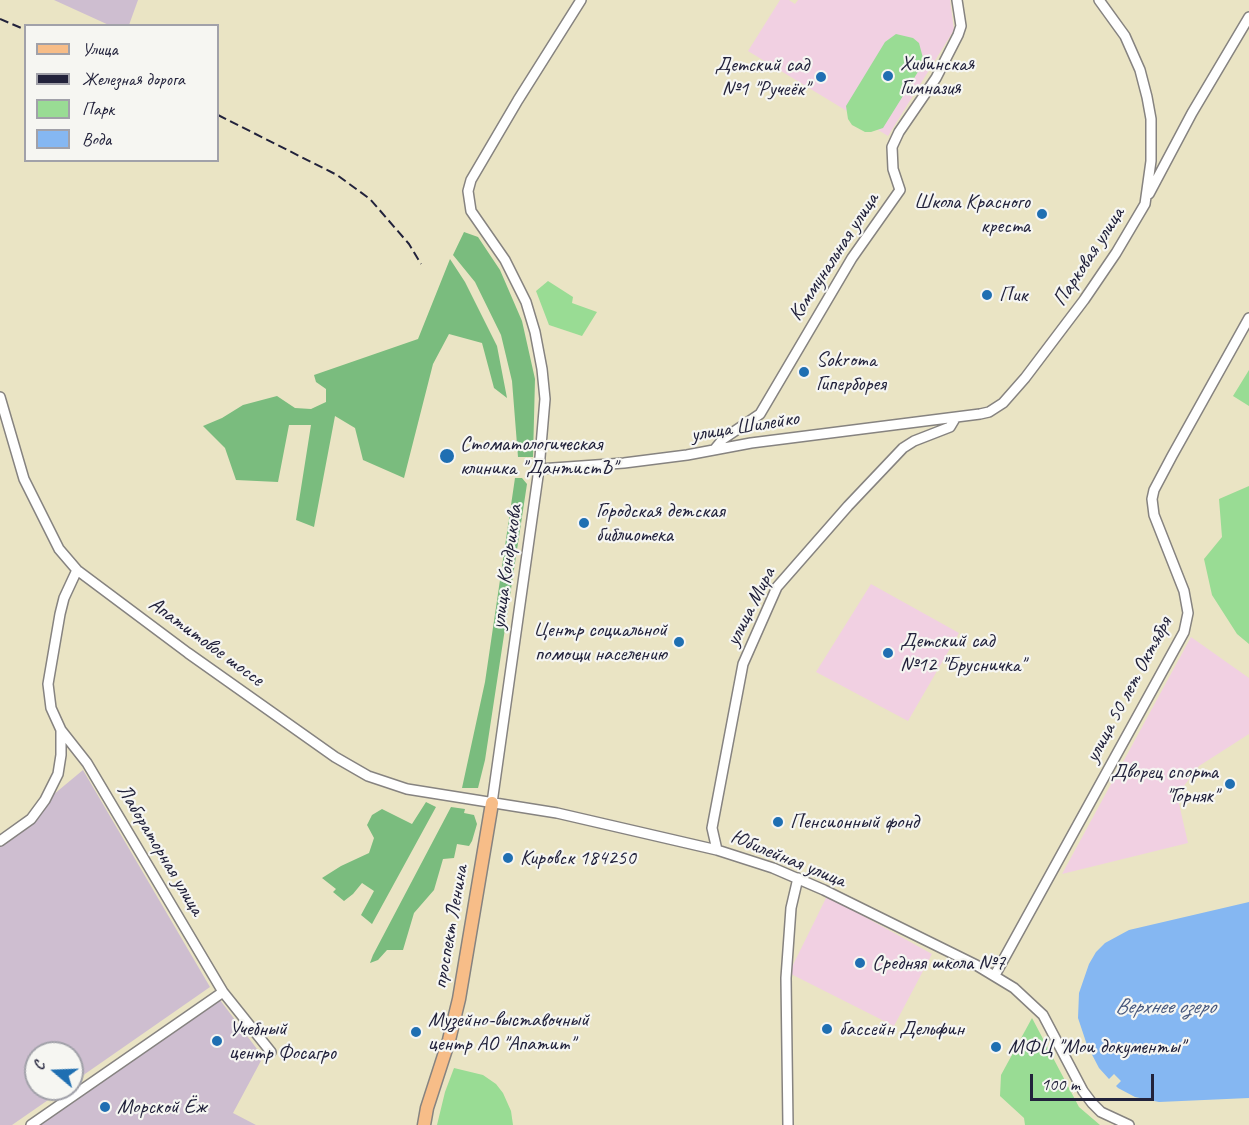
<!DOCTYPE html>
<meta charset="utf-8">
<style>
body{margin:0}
#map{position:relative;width:1249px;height:1125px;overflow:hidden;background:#eae4c4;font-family:Caveat,sans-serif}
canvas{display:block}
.legend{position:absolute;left:24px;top:24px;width:195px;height:138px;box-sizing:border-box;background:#f6f6f2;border:2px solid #a1a1a9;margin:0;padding:8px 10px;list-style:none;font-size:18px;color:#22223b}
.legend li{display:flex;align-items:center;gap:12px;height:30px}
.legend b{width:30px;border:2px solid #a1a1a9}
.north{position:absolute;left:24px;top:1041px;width:60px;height:60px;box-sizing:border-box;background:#f6f6f2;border:2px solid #a1a1a9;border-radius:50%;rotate:289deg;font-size:16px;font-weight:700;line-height:24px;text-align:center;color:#22223b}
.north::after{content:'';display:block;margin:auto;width:21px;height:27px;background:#1f6fb2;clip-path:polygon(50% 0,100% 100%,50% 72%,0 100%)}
.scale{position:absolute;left:1030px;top:1074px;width:124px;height:27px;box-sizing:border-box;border:3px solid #22223b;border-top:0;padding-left:8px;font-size:18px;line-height:21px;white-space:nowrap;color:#22223b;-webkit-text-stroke:4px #f6f6f2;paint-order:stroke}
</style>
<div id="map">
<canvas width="1249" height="1125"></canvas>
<ul class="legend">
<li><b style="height:8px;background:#f7bd88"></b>Улица</li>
<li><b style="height:8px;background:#22223b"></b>Железная дорога</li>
<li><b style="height:16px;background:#99dc94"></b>Парк</li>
<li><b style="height:16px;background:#85b7f2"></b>Вода</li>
</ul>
<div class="north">С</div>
<div class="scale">100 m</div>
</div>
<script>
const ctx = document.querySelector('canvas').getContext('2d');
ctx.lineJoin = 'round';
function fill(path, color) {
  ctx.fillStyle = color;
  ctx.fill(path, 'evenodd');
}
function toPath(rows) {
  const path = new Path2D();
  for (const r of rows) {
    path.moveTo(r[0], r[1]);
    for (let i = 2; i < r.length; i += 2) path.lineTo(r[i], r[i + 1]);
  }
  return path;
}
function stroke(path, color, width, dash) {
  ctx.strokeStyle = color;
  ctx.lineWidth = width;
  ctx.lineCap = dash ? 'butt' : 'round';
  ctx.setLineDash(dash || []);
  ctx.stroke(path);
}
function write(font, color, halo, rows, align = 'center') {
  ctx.font = font + ' Caveat,sans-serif';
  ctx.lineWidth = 4.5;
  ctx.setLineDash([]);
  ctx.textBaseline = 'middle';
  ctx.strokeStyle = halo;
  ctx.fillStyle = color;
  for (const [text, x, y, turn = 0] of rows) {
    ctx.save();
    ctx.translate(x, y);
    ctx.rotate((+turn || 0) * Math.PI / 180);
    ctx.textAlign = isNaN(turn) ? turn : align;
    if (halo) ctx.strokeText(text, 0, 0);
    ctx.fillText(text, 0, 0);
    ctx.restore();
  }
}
fill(toPath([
 [780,0,789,0,795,4,798,0,950,0,954,30,888,136,748,51],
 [871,584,959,633,908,721,816,672],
 [1191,637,1249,678,1249,734,1199,766,1177,795,1188,843,1062,874],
 [827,896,932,954,894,1026,789,973]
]), '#f1d0e2');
fill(toPath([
 [54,0,138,0,129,25,111,26],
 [83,770,210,987,72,1083,72,1053,36,1053,36,1089,64,1089,12,1125,0,1125,0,839],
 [220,1000,263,1057,233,1113,256,1125,40,1125]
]), '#cebed0');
fill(toPath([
 [896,34,913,38,919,43,923,58,921,67,883,128,871,132,865,132,852,125,848,119,846,106,885,42],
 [548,281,573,297,572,303,597,312,582,336,549,325,536,291],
 [1249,370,1249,406,1233,396],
 [1249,486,1249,644,1237,634,1212,595,1204,559,1222,537,1219,499],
 [1032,1018,1079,1107,1100,1125,1025,1125,1024,1118,1000,1096,1001,1075],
 [454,1068,483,1075,496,1084,503,1093,511,1111,513,1125,437,1125,445,1092]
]), '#99dc94');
fill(toPath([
 [464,232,478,237,500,270,522,321,535,379,533,457,518,457,512,381,501,335,475,282,453,255],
 [450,259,465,282,497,346,507,398,494,388,482,343,449,334,433,364,404,478,363,460,355,428,335,416,314,527,296,520,311,425,289,425,278,482,236,480,225,448,203,426,222,418,243,405,277,396,295,408,311,409,326,402,326,389,316,382,314,375,418,339],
 [515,478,522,478,527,484,485,760,478,788,462,788,485,682],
 [426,802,436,807,372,924,361,915,374,891,362,883,353,894,344,901,333,892,336,889,322,878,341,866,369,853,374,838,367,825,372,815,382,809,412,824],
 [451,807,465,809,464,813,474,815,477,824,472,841,469,846,457,844,454,858,443,859,434,890,414,913,403,950,387,950,378,960,370,963,373,955]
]), '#7abc7e');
fill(toPath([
 [1249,902,1249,1098,1159,1102,1135,1097,1118,1088,1116,1086,1121,1081,1114,1074,1109,1079,1099,1068,1087,1045,1078,1018,1079,993,1089,964,1096,952,1105,943,1129,930]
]), '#85b7f2');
const minor = toPath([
 [1149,194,1192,113,1249,17],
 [0,397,24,479,59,549,77,570,188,653,335,757,368,776,407,789,557,813,717,850,773,868,824,890,976,965,1014,988,1043,1015,1083,1091,1092,1103,1101,1112,1129,1125],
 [714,450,723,439,760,414,852,258,900,190,893,169,892,147,899,132,936,78,958,35,961,26,957,0],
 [539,469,624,463,687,455,751,443,980,414,989,412,1003,403,1025,378,1084,300,1116,253,1145,204,1151,161,1151,119,1147,97,1140,70,1125,36,1099,0],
 [77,570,64,598,60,614,48,684,51,708,61,730,87,763,223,992,271,1052],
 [492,803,539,469,545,399,542,369,535,332,526,302,505,260,471,211,468,191,471,180,518,100,581,0],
 [0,841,31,819,45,800,58,774,61,755,61,730],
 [717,850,712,828,743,664,777,587,848,506,903,448,914,441,950,427,956,417],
 [995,975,1184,632,1188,613,1184,591,1154,515,1152,499,1154,490,1172,456,1249,318],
 [31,1125,223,992],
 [788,1125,786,978,791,908,798,878]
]);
const major = toPath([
 [424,1125,427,1108,449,1040,459,999,492,803]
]);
stroke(minor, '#868380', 12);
stroke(major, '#868380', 15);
stroke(minor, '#fff', 9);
stroke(major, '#f7bd88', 12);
stroke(toPath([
 [0,19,26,30],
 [218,115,337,175,370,199,409,244,421,264]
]), '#22223b', 2, [9, 4.5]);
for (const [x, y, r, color] of [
 [888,76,6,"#1f6fb2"],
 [821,77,6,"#1f6fb2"],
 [1042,214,6,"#1f6fb2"],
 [987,295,6,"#1f6fb2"],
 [804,372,6,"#1f6fb2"],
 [447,456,8,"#1f6fb2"],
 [584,523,6,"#1f6fb2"],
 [679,642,6,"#1f6fb2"],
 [888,653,6,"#1f6fb2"],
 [1230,784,6,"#1f6fb2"],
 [778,822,6,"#1f6fb2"],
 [508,858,6,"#1f6fb2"],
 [860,963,6,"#1f6fb2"],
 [827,1029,6,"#1f6fb2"],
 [416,1032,6,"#1f6fb2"],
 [217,1041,6,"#1f6fb2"],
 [996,1047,6,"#1f6fb2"],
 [105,1107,6,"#1f6fb2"]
]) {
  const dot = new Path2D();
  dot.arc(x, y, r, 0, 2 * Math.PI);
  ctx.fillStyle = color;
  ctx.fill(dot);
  stroke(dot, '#f6f6f2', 2);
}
write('21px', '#22223b', '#f6f6f2', [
 ["Хибинская",900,64],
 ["Гимназия",900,88],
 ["Детский сад",809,65,"right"],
 ["№1 \"Ручеёк\"",809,89,"right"],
 ["Школа Красного",1030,202,"right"],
 ["креста",1030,226,"right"],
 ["Пик",999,295],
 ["Sokroma",816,360],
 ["Гиперборея",816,384],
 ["Стоматологическая",460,444],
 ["клиника \"ДантистЪ\"",460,468],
 ["Городская детская",596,511],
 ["библиотека",596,535],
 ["Центр социальной",667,630,"right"],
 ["помощи населению",667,654,"right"],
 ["Детский сад",900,641],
 ["№12 \"Брусничка\"",900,665],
 ["Дворец спорта",1218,772,"right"],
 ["\"Горняк\"",1218,796,"right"],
 ["Пенсионный фонд",790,822],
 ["Кировск 184250",520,858],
 ["Средняя школа №7",872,963],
 ["Музейно-выставочный",428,1020],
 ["центр АО \"Апатит\"",428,1044],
 ["Учебный",229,1029],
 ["центр Фосагро",229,1053],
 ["бассейн Дельфин",839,1029],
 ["МФЦ \"Мои документы\"",1008,1047],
 ["Морской Ёж",117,1107]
], 'left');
write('21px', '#22223b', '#f6f6f2', [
 ["Коммунальная улица",834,257,-57],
 ["Парковая улица",1089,257,-57],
 ["улица Шилейко",745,427,-9],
 ["улица Кондрикова",507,567,-82],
 ["улица Мира",751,607,-63],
 ["Апатитовое шоссе",206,642,36],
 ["улица 50 лет Октября",1129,690,-62],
 ["Лабораторная улица",160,850,59],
 ["Юбилейная улица",788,859,22],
 ["проспект Ленина",451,927,-80]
]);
write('italic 22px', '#45567b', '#f6f6f2', [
 ["Верхнее озеро",1165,1007]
]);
</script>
